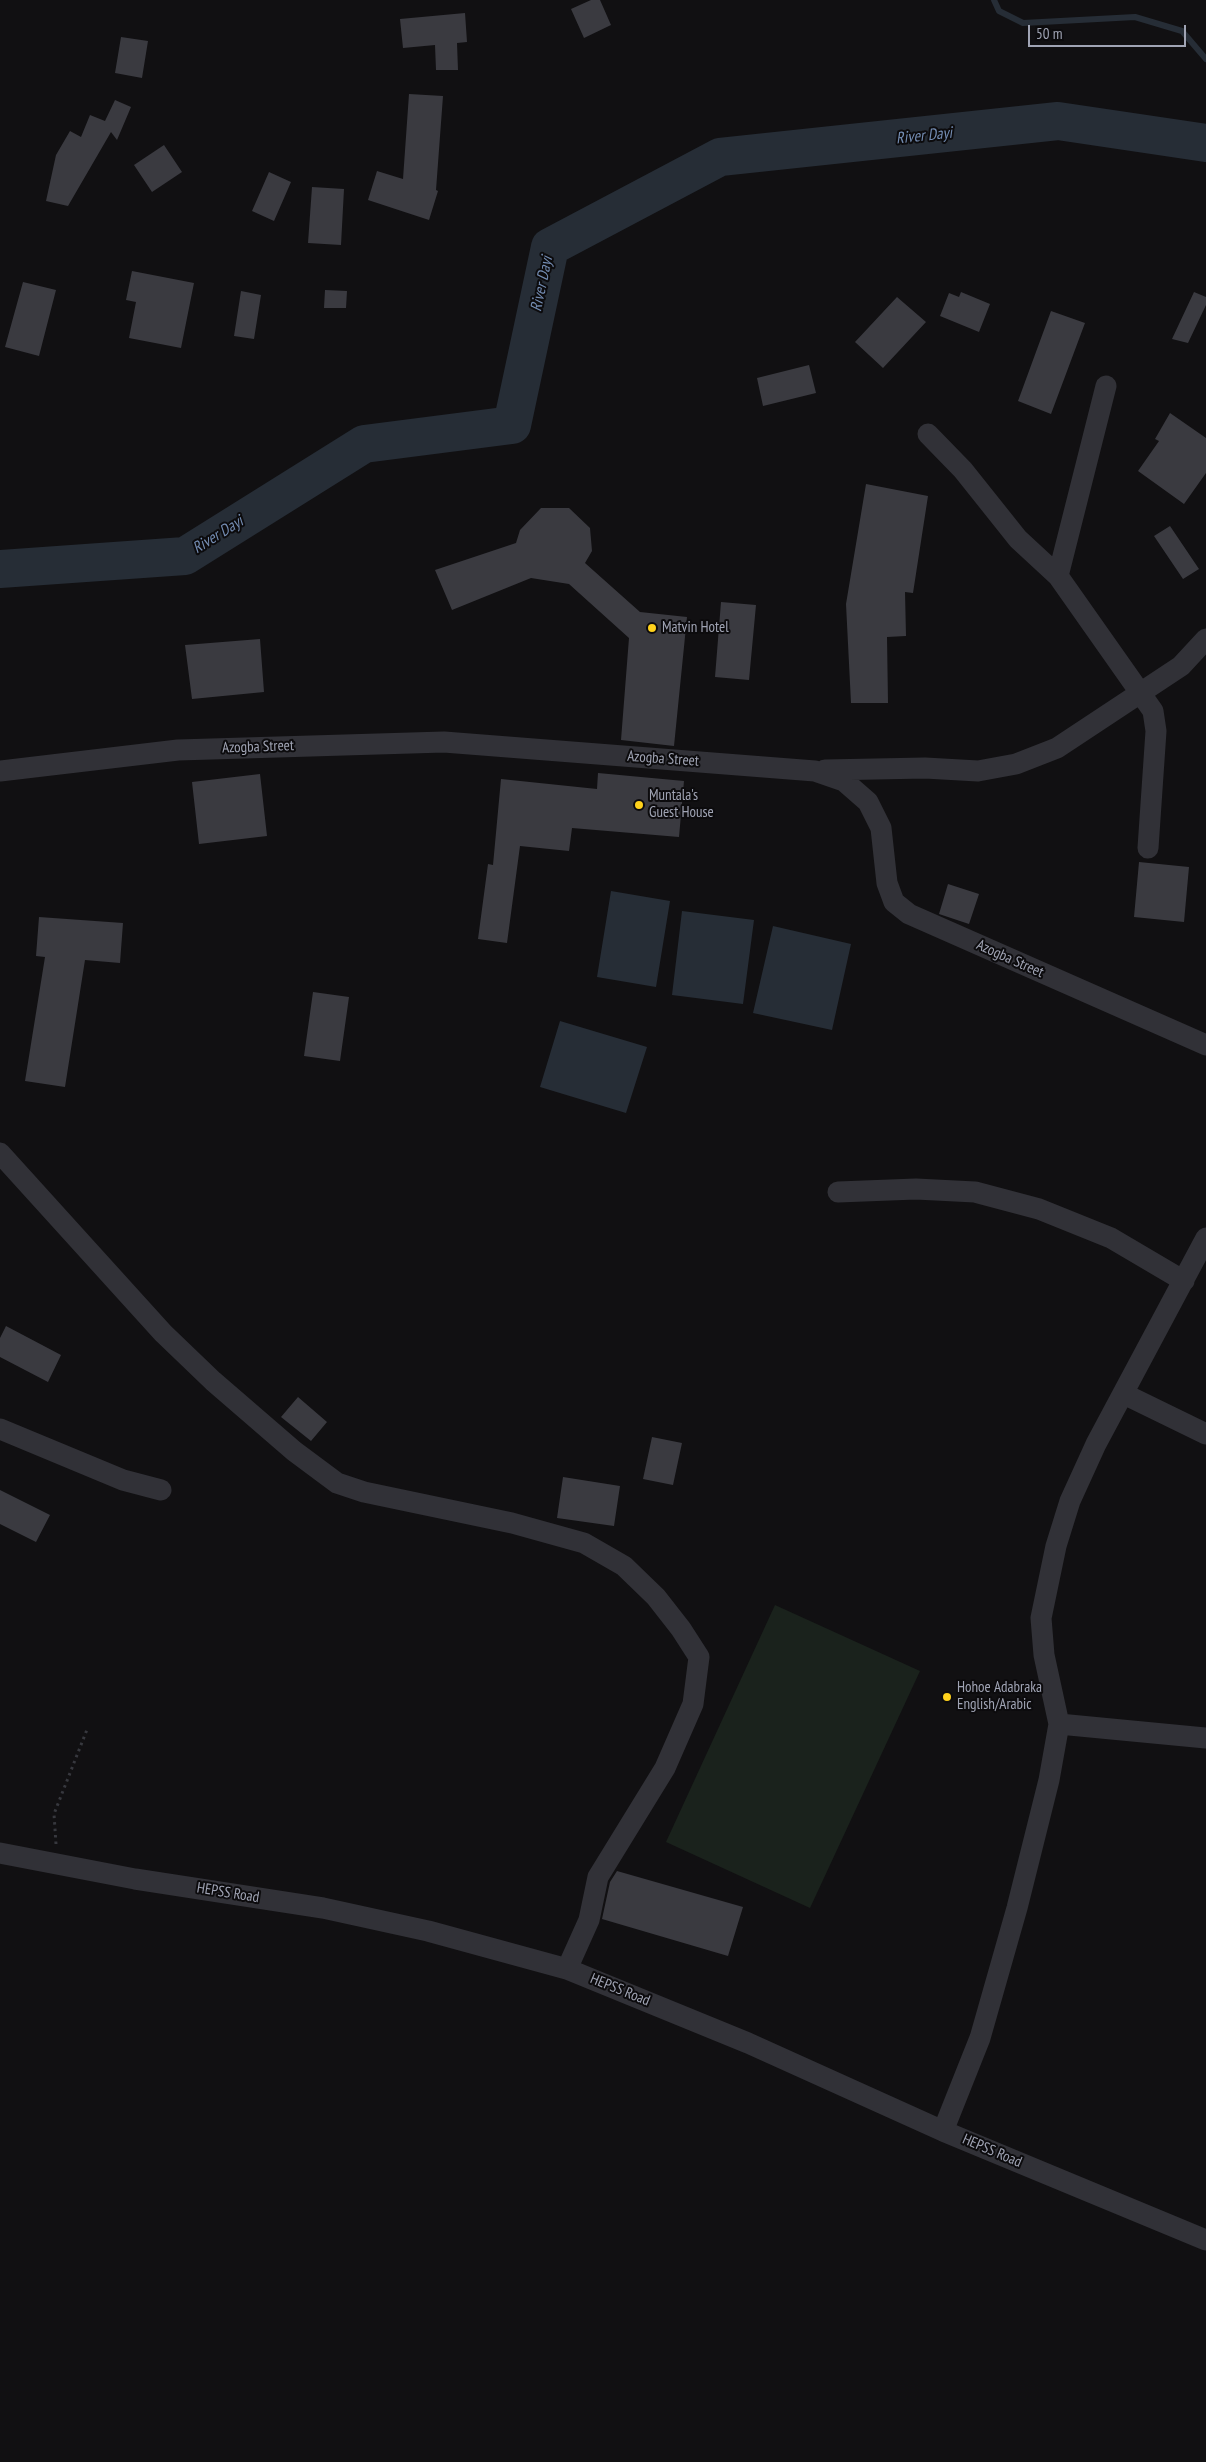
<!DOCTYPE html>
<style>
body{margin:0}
#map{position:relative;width:1206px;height:2462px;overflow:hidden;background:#111012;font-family:"PT Sans Narrow",sans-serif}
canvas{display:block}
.scale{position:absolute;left:1028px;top:25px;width:158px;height:22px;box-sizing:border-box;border:2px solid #a0a4b4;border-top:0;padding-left:6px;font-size:15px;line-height:18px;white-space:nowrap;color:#a0a4b4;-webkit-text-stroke:4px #0c0b0d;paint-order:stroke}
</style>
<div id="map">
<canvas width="1206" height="2462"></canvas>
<div class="scale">50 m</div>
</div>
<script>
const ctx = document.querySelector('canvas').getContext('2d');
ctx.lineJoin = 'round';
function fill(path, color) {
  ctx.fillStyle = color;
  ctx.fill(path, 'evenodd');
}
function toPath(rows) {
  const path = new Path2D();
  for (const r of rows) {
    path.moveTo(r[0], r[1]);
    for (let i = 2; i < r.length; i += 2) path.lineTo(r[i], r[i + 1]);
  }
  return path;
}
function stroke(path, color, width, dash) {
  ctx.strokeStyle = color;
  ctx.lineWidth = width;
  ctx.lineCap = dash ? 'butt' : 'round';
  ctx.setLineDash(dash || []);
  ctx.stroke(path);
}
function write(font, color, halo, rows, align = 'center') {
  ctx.font = font + ' "PT Sans Narrow",sans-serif';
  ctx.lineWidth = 4;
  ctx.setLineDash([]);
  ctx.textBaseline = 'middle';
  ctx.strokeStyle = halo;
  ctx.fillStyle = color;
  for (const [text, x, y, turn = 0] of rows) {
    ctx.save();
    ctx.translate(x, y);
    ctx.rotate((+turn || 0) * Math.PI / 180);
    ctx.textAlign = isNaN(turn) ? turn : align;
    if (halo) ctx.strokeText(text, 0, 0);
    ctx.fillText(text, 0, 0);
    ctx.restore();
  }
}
fill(toPath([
 [775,1605,920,1671,810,1908,666,1842]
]), '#1a221c');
fill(toPath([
 [611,891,670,901,656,987,597,977],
 [682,911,754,920,743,1004,672,995],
 [773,926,851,944,832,1030,753,1013],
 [560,1021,647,1047,626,1113,540,1087]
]), '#262d36');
stroke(toPath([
 [994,0,999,11,1023,23,1135,17,1182,31,1206,59]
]), '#262d36', 6);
stroke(toPath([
 [0,569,185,556,364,444,512,425,550,247,720,157,1058,121,1206,143]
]), '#262d36', 38);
fill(toPath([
 [591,0,600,0,611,25,584,38,571,9],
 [465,13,467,42,457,43,458,70,436,70,435,45,403,48,400,19],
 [121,37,148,41,142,78,115,73],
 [409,94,443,96,436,190,438,191,429,220,368,200,377,171,403,179],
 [115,100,131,107,117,140,111,132,68,206,46,201,56,155,70,131,81,137,90,115,105,121],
 [164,145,182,172,152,192,134,165],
 [269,172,291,182,274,221,252,211],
 [312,187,344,189,341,245,308,243],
 [132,271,194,283,181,348,129,338,136,302,126,300],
 [23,282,56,290,39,356,5,347],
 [325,290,347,291,346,308,324,308],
 [241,291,261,295,254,339,234,336],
 [961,292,990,304,979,332,940,316,949,293,959,297],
 [1194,292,1206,297,1206,305,1188,343,1172,339],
 [897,297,926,322,883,368,855,342],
 [1051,311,1085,323,1051,414,1018,401],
 [809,365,816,393,763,406,757,378],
 [1170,413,1206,438,1206,473,1184,504,1138,471,1159,441,1155,439],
 [866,484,928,496,913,593,905,592,906,636,887,637,888,703,851,703,846,604],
 [541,508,569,508,590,528,592,551,585,563,640,612,687,617,674,746,621,740,629,638,569,584,531,578,452,610,435,570,516,543,520,530],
 [1170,526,1199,569,1183,579,1154,536],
 [721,602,756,605,749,680,715,677],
 [260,639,264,692,192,699,185,645],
 [598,773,684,781,679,837,572,828,569,851,520,846,507,943,478,939,488,864,493,865,501,779,597,789],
 [260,774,267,836,199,844,192,782],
 [1139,862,1189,867,1184,922,1134,917],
 [948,884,979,894,969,924,939,914],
 [39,917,123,923,120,963,85,960,65,1087,25,1081,45,957,36,956],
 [313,992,349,997,340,1061,304,1056],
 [6,1326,61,1355,48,1382,0,1357,0,1338],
 [298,1397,327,1422,311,1441,281,1417],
 [652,1437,682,1443,673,1485,643,1479],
 [563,1477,620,1486,614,1526,557,1518],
 [0,1490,50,1515,36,1542,0,1524],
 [617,1871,743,1907,728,1956,602,1919,610,1882]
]), '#3a3a40');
stroke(toPath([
 [56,1844,54,1814,88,1727]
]), '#37383e', 3, [2.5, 4]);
stroke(toPath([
 [928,434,963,470,1018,539,1058,576,1153,711,1156,731,1148,848],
 [1058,576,1106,386],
 [825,770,925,768,978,771,1016,764,1057,748,1181,666,1206,639],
 [0,771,178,750,444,742,815,771,844,781,868,802,881,828,887,883,894,902,909,914,1206,1045],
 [0,1153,163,1333,213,1381,294,1451,337,1483,364,1492,512,1523,584,1543,624,1566,656,1597,681,1629,699,1657,693,1704,665,1768,598,1877,589,1920,567,1969],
 [838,1192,916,1189,975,1192,1039,1209,1111,1238,1184,1281],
 [1124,1394,1206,1434],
 [0,1429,123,1480,161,1490],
 [1059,1724,1206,1738],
 [0,1853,135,1879,323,1908,428,1931,567,1969,748,2043,943,2131,1206,2240],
 [943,2131,980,2038,1017,1908,1049,1780,1059,1724,1044,1655,1041,1618,1056,1546,1070,1501,1096,1444,1206,1238]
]), '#313137', 21);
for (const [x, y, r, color] of [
 [652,628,5,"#ffd21c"],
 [639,805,5,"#ffd21c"],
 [947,1697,5,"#ffd21c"]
]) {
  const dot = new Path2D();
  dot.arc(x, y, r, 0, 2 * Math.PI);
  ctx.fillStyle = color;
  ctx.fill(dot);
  stroke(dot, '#0c0b0d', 2);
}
write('15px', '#a0a4b4', '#0c0b0d', [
 ["Matvin Hotel",662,628],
 ["Muntala's",649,796],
 ["Guest House",649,813],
 ["Hohoe Adabraka",957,1688],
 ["English/Arabic",957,1705]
], 'left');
write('15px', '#a0a4b4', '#0c0b0d', [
 ["Azogba Street",258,747,-2],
 ["Azogba Street",663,759,4],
 ["Azogba Street",1010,959,24],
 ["HEPSS Road",228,1893,9],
 ["HEPSS Road",620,1990,22],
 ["HEPSS Road",992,2151,23]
]);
write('italic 16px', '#748db3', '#0c0b0d', [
 ["River Dayi",924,136,-6],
 ["River Dayi",542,284,-78],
 ["River Dayi",218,535,-32]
]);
</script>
